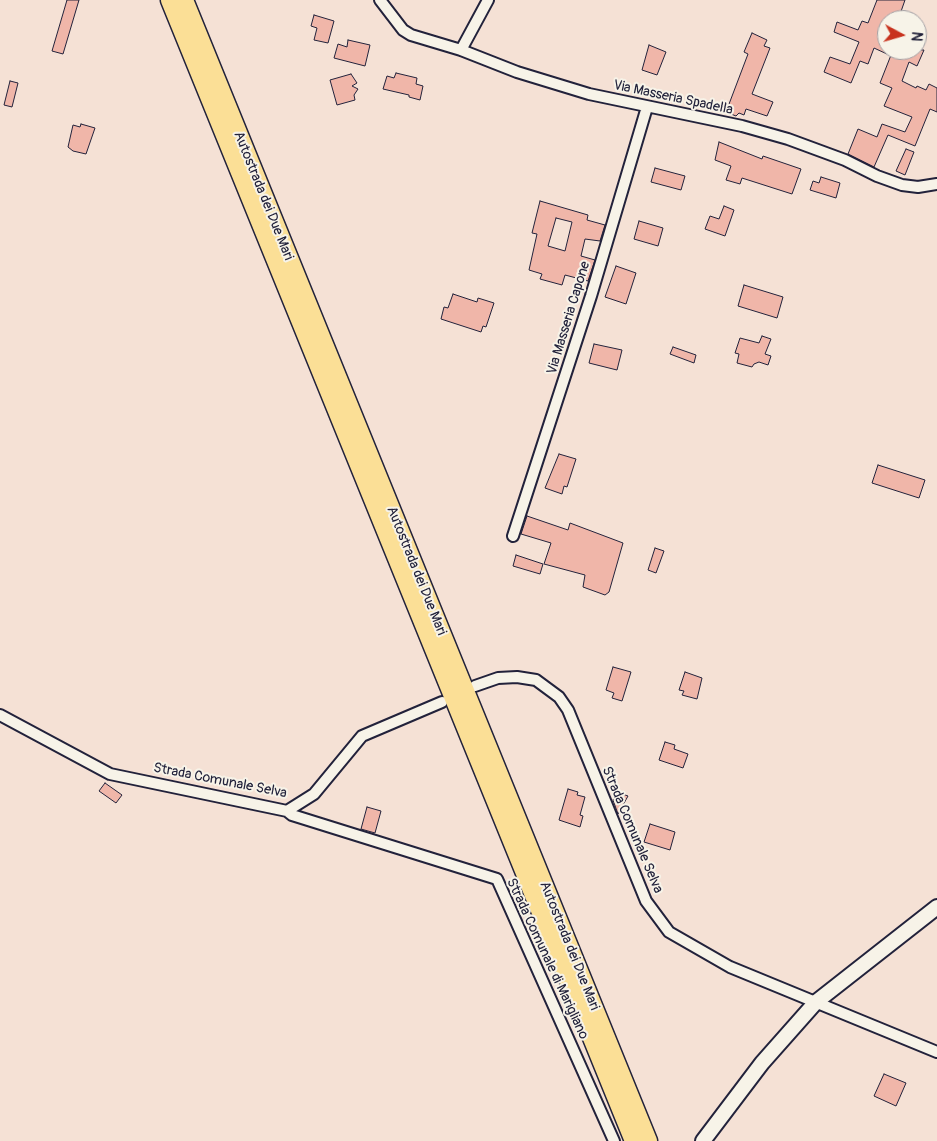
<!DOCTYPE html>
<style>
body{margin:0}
#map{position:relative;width:937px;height:1141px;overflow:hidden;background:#f5e1d5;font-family:Pangolin,sans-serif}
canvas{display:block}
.north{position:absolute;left:877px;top:10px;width:50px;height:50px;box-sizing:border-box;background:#f7f3e8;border:1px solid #a29fa3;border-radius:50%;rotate:96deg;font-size:14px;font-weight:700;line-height:20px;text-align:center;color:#22223b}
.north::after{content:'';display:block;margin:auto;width:18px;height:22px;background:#c8321e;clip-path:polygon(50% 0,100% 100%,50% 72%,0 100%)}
</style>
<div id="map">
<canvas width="937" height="1141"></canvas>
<div class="north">N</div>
</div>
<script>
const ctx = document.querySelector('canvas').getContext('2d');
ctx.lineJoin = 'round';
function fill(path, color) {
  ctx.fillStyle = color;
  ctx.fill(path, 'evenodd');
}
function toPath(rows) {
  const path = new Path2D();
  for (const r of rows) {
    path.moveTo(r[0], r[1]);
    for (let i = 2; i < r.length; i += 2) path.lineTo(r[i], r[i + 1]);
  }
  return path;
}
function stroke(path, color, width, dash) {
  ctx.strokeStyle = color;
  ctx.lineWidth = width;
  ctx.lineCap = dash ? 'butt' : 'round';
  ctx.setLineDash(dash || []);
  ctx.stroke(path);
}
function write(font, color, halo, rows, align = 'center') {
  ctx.font = font + ' Pangolin,sans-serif';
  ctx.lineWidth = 4;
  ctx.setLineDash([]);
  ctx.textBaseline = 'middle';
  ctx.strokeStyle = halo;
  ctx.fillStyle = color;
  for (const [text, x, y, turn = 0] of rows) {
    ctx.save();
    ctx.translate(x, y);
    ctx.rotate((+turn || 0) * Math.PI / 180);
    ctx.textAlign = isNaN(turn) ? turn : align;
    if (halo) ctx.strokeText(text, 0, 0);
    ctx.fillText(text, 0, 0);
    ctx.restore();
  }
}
const building = toPath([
 [67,0,79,0,63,54,52,51,67,0],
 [877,0,905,0,898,20,887,20,880,39,887,42,887,54,874,48,868,64,860,61,851,83,824,72,830,57,850,64,859,42,834,32,837,22,858,30,862,21,868,23,877,0],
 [314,15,334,21,328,43,314,40,317,28,311,26,314,15],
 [752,33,767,40,764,46,770,48,752,94,773,102,767,116,746,109,744,115,739,113,736,116,726,112,748,54,744,52,752,33],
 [348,40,370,45,365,66,334,58,338,44,347,47,348,40],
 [649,45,666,52,657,75,642,70,649,45],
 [893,50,924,50,917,66,909,62,902,81,916,88,917,86,926,90,929,84,937,88,937,112,930,109,915,146,888,135,874,167,848,154,858,129,877,137,882,124,905,132,912,117,884,106,892,88,880,83,893,50],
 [396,73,417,78,416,84,423,86,420,100,409,97,409,95,383,89,387,76,394,78,396,73],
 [351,74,357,83,352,86,358,89,354,95,355,100,337,105,330,80,351,74],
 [10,81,18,83,12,107,4,105,10,81],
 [81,124,95,128,86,154,73,151,68,147,73,125,80,127,81,124],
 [719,142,762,159,763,156,801,169,792,194,742,178,740,184,726,180,731,166,715,160,719,142],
 [906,149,914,152,905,175,896,171,906,149],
 [655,168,685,176,681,190,651,182,655,168],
 [821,177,840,183,836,198,810,190,813,181,819,183,821,177],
 [540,201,588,215,587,220,605,225,600,241,585,239,581,256,595,260,588,281,565,275,562,285,540,279,542,274,529,270,537,234,532,233,540,201],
 [556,218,572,222,565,251,548,246,556,218],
 [724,206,734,210,725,236,705,229,710,216,719,219,724,206],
 [639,221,663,228,658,246,634,239,639,221],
 [616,266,636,273,626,304,605,297,616,266],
 [744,285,783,297,777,318,738,306,744,285],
 [453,294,477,302,478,298,494,303,486,327,483,326,481,332,441,319,444,307,448,308,453,294],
 [762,336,771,339,765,354,771,356,768,365,759,362,754,364,752,367,737,363,739,354,735,353,740,338,759,343,762,336],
 [594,344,622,350,617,370,589,363,594,344],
 [673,347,696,355,694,363,670,354,673,347],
 [559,454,576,459,567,487,564,486,562,494,545,488,559,454],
 [878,465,925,480,919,498,872,483,878,465],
 [527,516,568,530,570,523,623,543,609,592,605,595,583,587,585,575,544,564,551,543,521,534,527,516],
 [655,548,664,551,656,573,648,570,655,548],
 [516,555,543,564,540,574,513,566,516,555],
 [613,667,631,672,622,701,612,698,614,693,606,690,613,667],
 [685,672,702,678,697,699,682,695,684,691,679,690,685,672],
 [665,742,675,745,674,749,688,754,683,768,659,760,665,742],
 [105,783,122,795,116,803,99,791,105,783],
 [568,789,578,792,577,795,585,797,580,815,583,816,580,827,559,820,568,789],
 [617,792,628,796,618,814,613,800,617,792],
 [367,807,381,811,375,833,361,829,367,807],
 [650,824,675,832,670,850,644,842,650,824],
 [884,1074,906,1083,896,1106,874,1096,884,1074]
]);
fill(building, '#f0b6a9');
stroke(building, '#22223b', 1);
const street = toPath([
 [380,0,403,30,411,35,461,50,517,72,589,94,742,126,788,139,845,160,877,176,902,185,918,187,937,184],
 [461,50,488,0],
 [513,536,591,296,647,107],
 [475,686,498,678,517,677,536,680,559,697,568,710,646,901,669,932,730,967,937,1052],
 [0,715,110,774,287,811,314,794,362,736,442,702],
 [287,811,292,815,497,879,614,1141]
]);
const secondary = toPath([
 [703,1141,762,1063,816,1002,937,907]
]);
const highway = toPath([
 [170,0,634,1141],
 [184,0,648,1141]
]);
stroke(street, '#22223b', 14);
stroke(secondary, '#22223b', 18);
stroke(highway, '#22223b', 21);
stroke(street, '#f7f3e8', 10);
stroke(secondary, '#f7f3e8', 14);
stroke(highway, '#fbdf96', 18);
write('14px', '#22223b', '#f7f3e8', [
 ["Via Masseria Spadella",673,98,12],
 ["Autostrada dei Due Mari",263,196,68],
 ["Via Masseria Capone",569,318,-73],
 ["Autostrada dei Due Mari",416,571,68],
 ["Strada Comunale Selva",220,781,11],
 ["Strada Comunale Selva",632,830,67],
 ["Autostrada dei Due Mari",569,946,68],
 ["Strada Comunale di Marigliano",547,959,65]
]);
</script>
